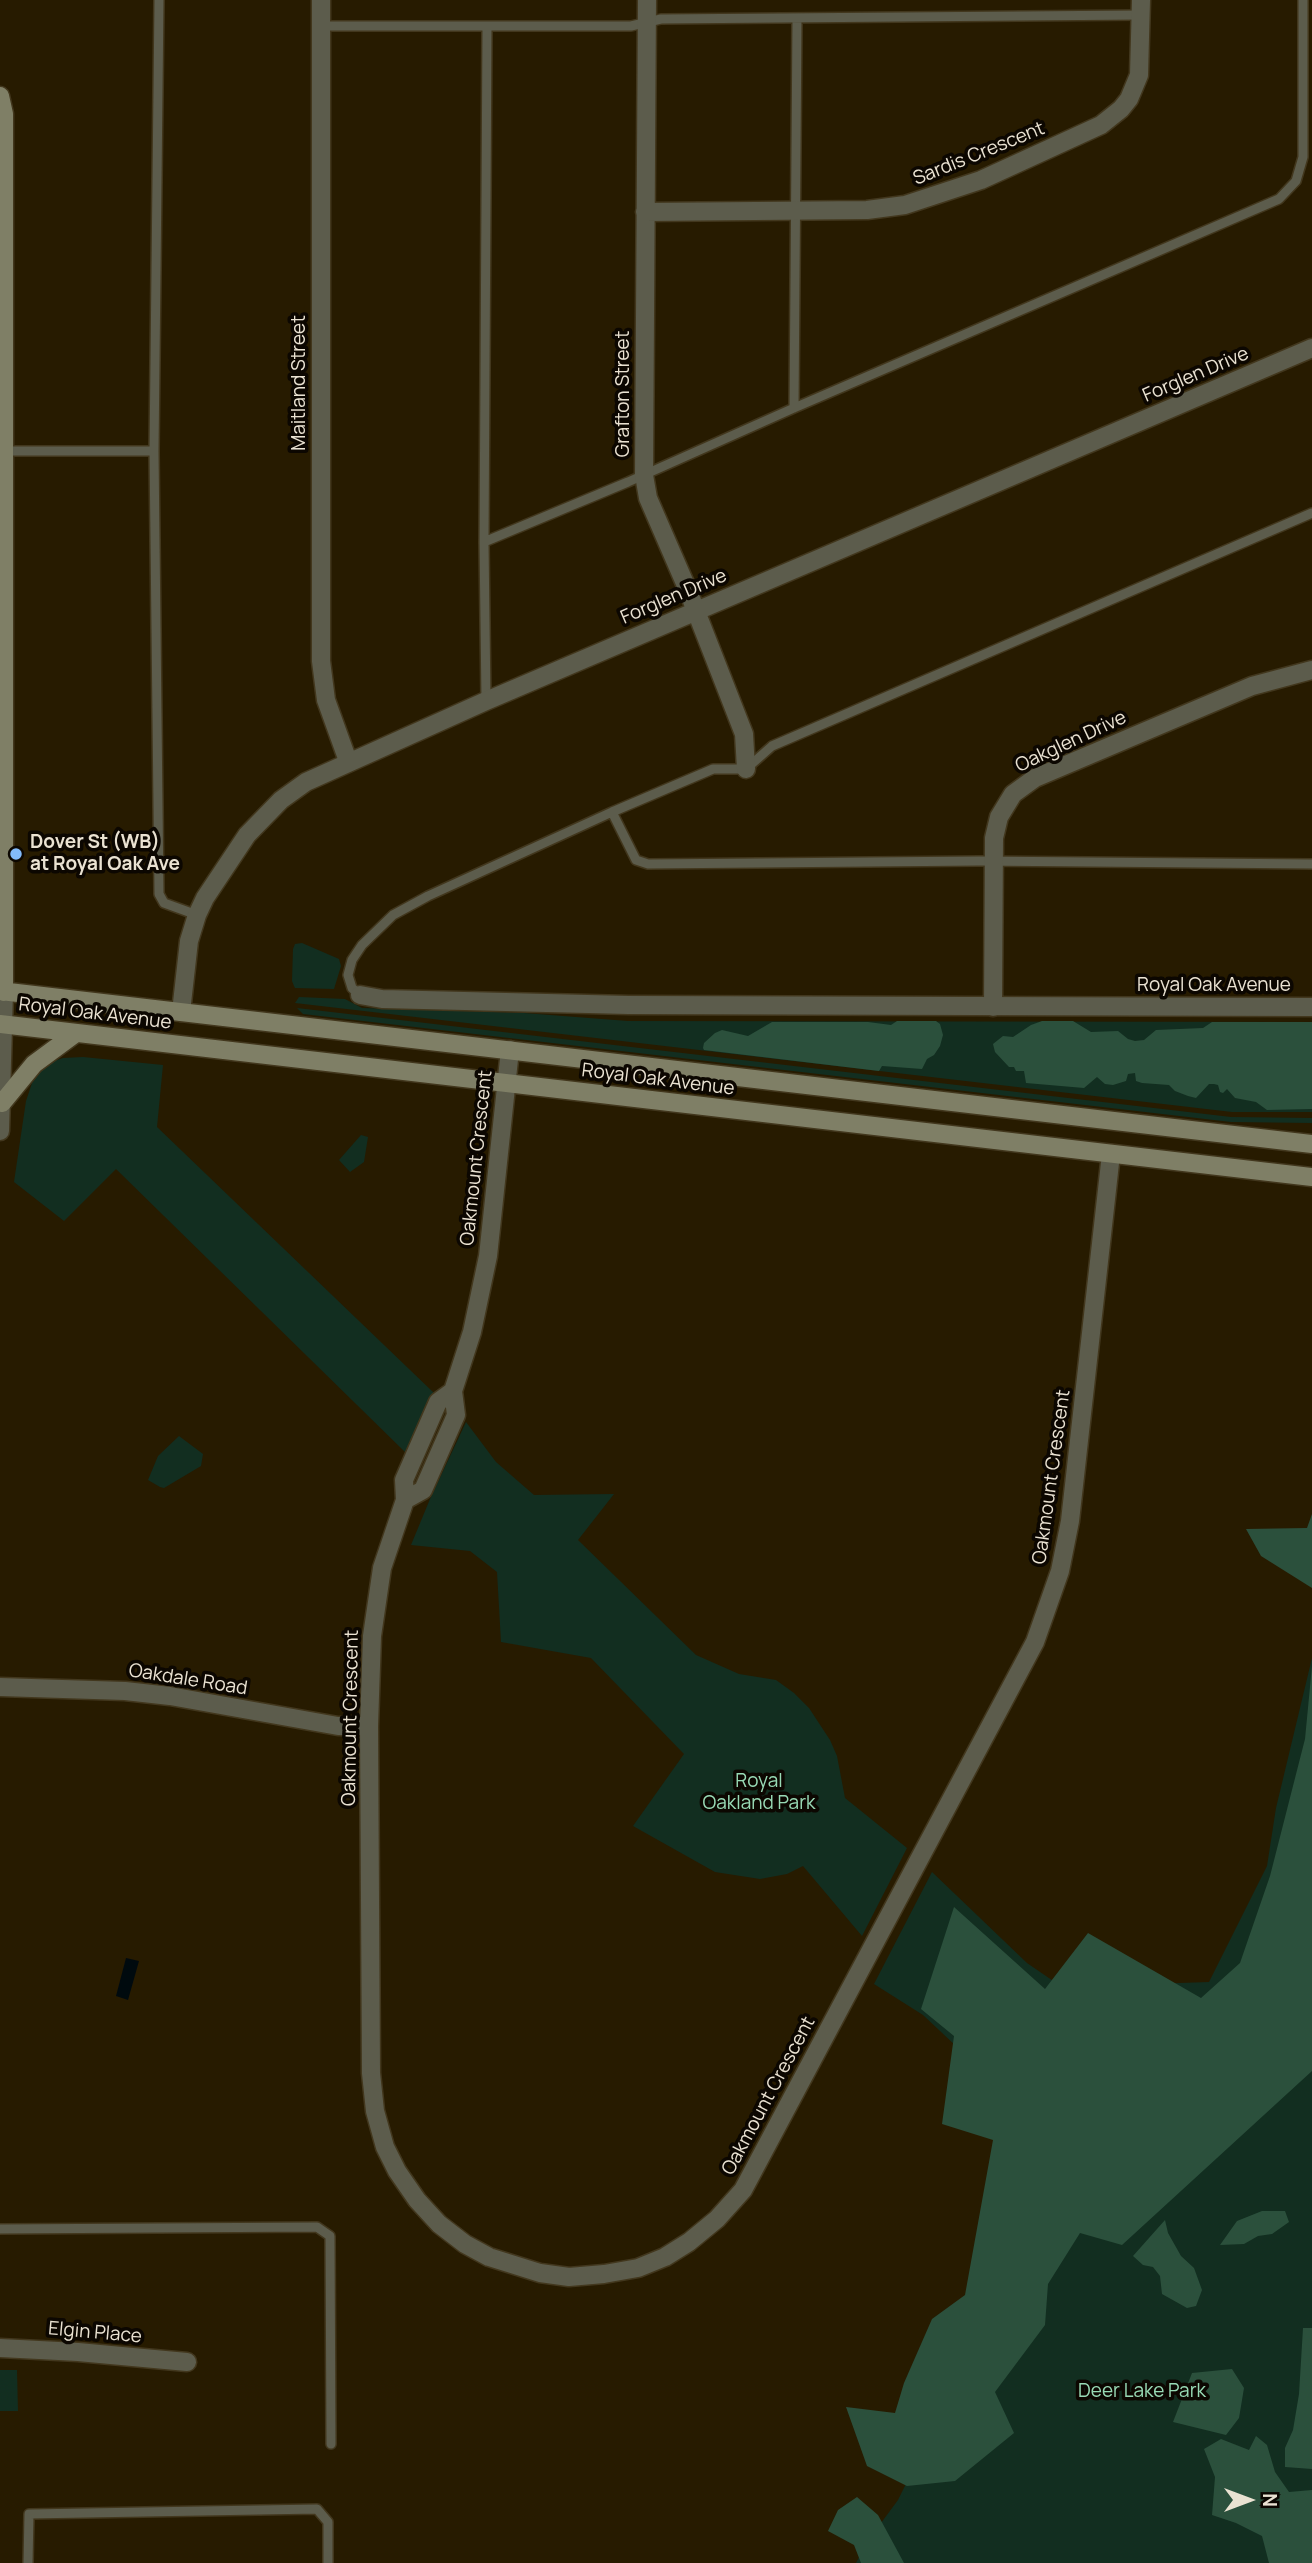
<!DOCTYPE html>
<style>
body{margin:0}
#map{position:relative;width:1312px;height:2563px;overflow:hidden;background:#271b00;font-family:Manrope,sans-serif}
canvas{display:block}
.north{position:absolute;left:1214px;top:2465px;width:70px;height:70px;-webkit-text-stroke:5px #0c0701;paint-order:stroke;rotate:90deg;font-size:19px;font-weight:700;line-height:28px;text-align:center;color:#eae2d2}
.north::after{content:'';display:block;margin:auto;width:24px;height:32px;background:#eae2d2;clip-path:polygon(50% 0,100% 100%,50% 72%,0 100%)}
</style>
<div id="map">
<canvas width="1312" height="2563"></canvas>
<div class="north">N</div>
</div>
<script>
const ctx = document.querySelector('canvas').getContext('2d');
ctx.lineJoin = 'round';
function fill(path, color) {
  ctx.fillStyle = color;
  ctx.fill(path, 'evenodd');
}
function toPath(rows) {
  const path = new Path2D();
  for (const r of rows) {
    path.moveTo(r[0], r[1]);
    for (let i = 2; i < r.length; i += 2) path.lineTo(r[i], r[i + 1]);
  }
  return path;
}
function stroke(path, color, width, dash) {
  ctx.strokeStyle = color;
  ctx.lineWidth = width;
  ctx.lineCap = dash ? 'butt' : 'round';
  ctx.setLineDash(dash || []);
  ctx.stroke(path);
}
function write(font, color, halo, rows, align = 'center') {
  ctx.font = font + ' Manrope,sans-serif';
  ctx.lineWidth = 7;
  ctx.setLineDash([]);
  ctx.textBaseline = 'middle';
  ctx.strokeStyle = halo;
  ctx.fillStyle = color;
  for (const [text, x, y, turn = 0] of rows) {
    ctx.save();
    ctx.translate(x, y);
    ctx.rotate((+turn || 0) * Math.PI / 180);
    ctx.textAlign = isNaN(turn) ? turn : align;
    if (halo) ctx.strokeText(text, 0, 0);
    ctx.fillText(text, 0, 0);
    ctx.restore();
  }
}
fill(toPath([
 [302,943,339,959,341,966,334,989,295,988,294,986,292,981,293,949,295,944],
 [299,997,345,999,362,1008,524,1013,628,1021,1312,1022,1312,1112,1232,1112,295,1003],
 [297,1008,1231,1117,1312,1118,1312,1123,1231,1122,303,1014],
 [83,1057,163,1065,157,1127,434,1393,405,1452,116,1169,64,1221,14,1182,26,1101,32,1083,42,1070,54,1061,63,1058],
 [361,1135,368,1137,364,1162,350,1172,339,1160],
 [466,1422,496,1462,534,1495,614,1494,578,1540,696,1655,739,1674,776,1680,794,1693,809,1708,830,1740,837,1756,845,1798,907,1848,862,1936,803,1866,787,1874,760,1879,715,1872,633,1826,684,1754,591,1658,501,1642,497,1572,470,1551,411,1545,430,1499],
 [179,1436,203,1454,201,1466,164,1488,160,1487,148,1480,158,1456],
 [1312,1658,1312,2563,856,2563,867,2542,898,2500,997,2300,1067,2176,956,2046,923,2015,874,1984,932,1872,1027,1963,1062,1987,1209,1982,1267,1866,1276,1808],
 [0,2370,17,2370,18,2411,0,2411]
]), '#122e20');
fill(toPath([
 [897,1021,936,1021,940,1024,943,1035,940,1046,934,1055,927,1059,922,1069,882,1066,879,1071,704,1050,703,1048,704,1043,715,1033,722,1030,748,1036,772,1022,868,1022,891,1025],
 [1042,1021,1073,1021,1091,1032,1118,1031,1128,1039,1135,1041,1144,1040,1156,1030,1203,1028,1212,1022,1312,1022,1312,1109,1267,1110,1256,1102,1235,1098,1227,1089,1223,1093,1220,1092,1218,1085,1214,1084,1209,1084,1196,1098,1188,1096,1175,1091,1169,1085,1142,1083,1136,1081,1135,1073,1128,1074,1126,1081,1113,1085,1105,1084,1097,1077,1084,1088,1026,1083,1024,1071,1016,1071,1014,1067,1009,1067,995,1052,993,1044,1003,1036,1013,1037,1031,1025],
 [1312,1514,1312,1588,1261,1556,1246,1529,1307,1528],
 [1312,1666,1312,2071,1122,2245,1080,2233,1048,2284,1045,2325,995,2392,1014,2433,955,2481,907,2486,867,2466,846,2407,895,2413,904,2383,932,2319,965,2295,993,2140,942,2124,954,2036,921,2009,954,1907,1045,1989,1088,1933,1201,1998,1240,1963,1270,1876,1305,1739],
 [1262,2211,1285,2211,1289,2222,1272,2234,1258,2236,1244,2244,1220,2245,1237,2221],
 [1165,2220,1168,2233,1181,2256,1194,2268,1202,2290,1196,2306,1187,2308,1162,2294,1160,2276,1153,2267,1143,2265,1133,2256],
 [1303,2328,1312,2328,1312,2469,1285,2467,1285,2448,1293,2430,1299,2394],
 [1232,2369,1244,2388,1239,2418,1226,2435,1173,2422,1192,2373],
 [1256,2436,1267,2445,1275,2472,1289,2492,1312,2490,1312,2563,1269,2563,1262,2536,1236,2523,1212,2515,1215,2477,1204,2449,1221,2439,1249,2450],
 [857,2497,878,2515,904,2563,861,2563,854,2545,828,2531,838,2510]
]), '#2b503c');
fill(toPath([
 [126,1958,139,1961,128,2000,116,1996]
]), '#000a0e');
const service = toPath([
 [159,0,154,451,159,894,164,903,197,915],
 [321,26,631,26,661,19,1141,15],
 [794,408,797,19],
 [4,451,154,451],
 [484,542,628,482,794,408,1279,199,1296,181,1303,157,1303,0],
 [486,701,484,542,487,27],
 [612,812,636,860,648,864,979,861,1312,864],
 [360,995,352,988,348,975,352,960,362,945,393,915,428,896,612,812,713,769,746,769,772,746,1312,513],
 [0,2229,317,2227,330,2236,331,2444],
 [28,2563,29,2514,317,2509,328,2522,328,2563]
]);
const minor = toPath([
 [321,0,321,661,326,700,348,761],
 [647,0,644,475,648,498,687,588,744,734,746,769],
 [645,212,867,210,905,205,981,180,1101,125,1121,109,1129,99,1139,75,1141,0],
 [360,995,382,999,629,1005,1312,1007],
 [993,1007,994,838,999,817,1013,794,1035,778,1252,686,1312,670],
 [181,1012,189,941,197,915,205,898,247,835,281,800,306,782,486,701,1312,348],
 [453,1391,438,1402,404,1480,405,1500,382,1568,372,1636,369,1726,371,2073,375,2111,385,2147,397,2171,417,2200,439,2224,465,2244,489,2257,540,2273,569,2277,604,2274,638,2268,665,2257,689,2242,717,2219,743,2190,1035,1642,1060,1571,1070,1521,1111,1154],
 [405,1500,423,1490,456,1415,453,1391,472,1332,488,1256,510,1050],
 [0,1687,125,1691,170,1696,338,1726,369,1726],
 [0,2348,78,2352,187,2362]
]);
const tertiary = toPath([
 [0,1131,4,992]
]);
const secondary = toPath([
 [0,96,4,114,4,992],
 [0,991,1312,1144],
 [0,1024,1312,1177],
 [2,1103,34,1064,76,1033]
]);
stroke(service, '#42371d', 12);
stroke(minor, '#42371d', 21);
stroke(tertiary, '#42371d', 21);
stroke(secondary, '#42371d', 21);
stroke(service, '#5c5c4c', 9);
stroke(minor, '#5c5c4c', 18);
stroke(tertiary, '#5c5c4c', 18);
stroke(secondary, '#7f7f66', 18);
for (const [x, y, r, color] of [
 [16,854,7,"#83bcfb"]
]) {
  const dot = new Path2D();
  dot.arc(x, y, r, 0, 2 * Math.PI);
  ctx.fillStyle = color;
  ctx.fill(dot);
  stroke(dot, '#0c0701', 2.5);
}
write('19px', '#eae2d2', '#0c0701', [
 ["Sardis Crescent",979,154,-22],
 ["Forglen Drive",1196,375,-23],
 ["Maitland Street",300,383,-90],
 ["Grafton Street",624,394,-90],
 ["Forglen Drive",674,597,-23],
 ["Oakglen Drive",1071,742,-25],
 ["Royal Oak Avenue",1214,986],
 ["Royal Oak Avenue",95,1014,7],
 ["Royal Oak Avenue",658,1080,7],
 ["Oakmount Crescent",477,1158,-84],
 ["Oakmount Crescent",1052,1477,-82],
 ["Oakdale Road",188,1680,9],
 ["Oakmount Crescent",351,1718,-89],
 ["Oakmount Crescent",769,2096,-62],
 ["Elgin Place",95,2333,5]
]);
write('bold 19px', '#eae2d2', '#0c0701', [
 ["Dover St (WB)",30,843],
 ["at Royal Oak Ave",30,865]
], 'left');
write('19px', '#98dab5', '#0c0701', [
 ["Royal",759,1782],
 ["Oakland Park",759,1804],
 ["Deer Lake Park",1142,2392]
]);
</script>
